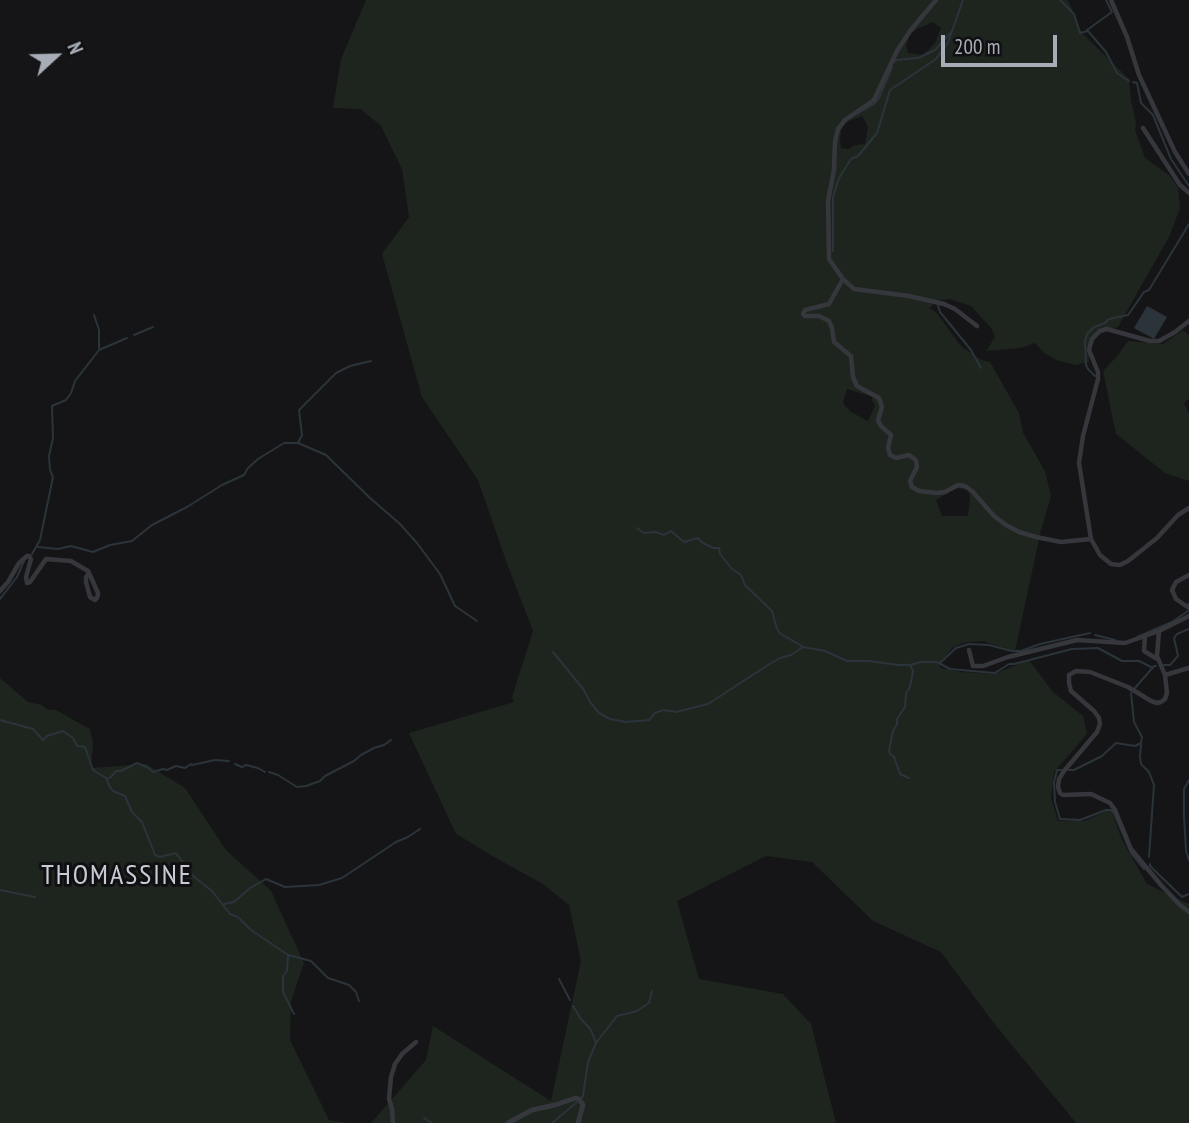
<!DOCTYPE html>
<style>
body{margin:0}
#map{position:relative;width:1189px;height:1123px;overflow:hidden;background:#151517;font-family:"PT Sans Narrow",sans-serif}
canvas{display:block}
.north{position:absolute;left:21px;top:21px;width:70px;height:70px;-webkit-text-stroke:5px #101012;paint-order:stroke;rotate:68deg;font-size:19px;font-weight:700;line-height:28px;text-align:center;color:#a7acb7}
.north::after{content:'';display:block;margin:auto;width:24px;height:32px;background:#a7acb7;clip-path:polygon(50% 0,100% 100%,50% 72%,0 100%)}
.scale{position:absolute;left:941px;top:35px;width:116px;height:32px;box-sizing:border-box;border:4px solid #a7acb7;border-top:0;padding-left:9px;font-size:21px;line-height:24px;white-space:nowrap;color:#a7acb7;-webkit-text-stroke:5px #101012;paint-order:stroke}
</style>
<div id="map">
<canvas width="1189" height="1123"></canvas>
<div class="north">N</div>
<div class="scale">200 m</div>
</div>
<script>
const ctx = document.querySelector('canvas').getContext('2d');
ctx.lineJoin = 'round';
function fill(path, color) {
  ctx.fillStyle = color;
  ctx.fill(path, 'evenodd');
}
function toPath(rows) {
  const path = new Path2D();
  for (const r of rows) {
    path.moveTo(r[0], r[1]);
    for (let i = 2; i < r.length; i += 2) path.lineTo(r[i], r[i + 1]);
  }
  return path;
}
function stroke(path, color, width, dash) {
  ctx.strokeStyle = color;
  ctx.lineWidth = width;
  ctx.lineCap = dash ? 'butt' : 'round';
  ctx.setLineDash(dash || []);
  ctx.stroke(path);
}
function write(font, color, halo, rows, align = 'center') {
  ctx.font = font + ' "PT Sans Narrow",sans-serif';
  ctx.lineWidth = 6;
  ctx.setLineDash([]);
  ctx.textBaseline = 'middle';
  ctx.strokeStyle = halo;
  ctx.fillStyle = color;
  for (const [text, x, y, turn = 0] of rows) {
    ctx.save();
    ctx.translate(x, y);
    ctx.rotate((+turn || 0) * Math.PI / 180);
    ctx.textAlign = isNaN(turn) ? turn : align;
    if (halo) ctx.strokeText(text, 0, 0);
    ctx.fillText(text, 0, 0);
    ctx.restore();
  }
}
fill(toPath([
 [366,0,1067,0,1069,2,1082,33,1129,79,1131,101,1136,122,1135,130,1145,158,1170,176,1178,187,1180,208,1170,235,1118,327,1101,331,1089,345,1089,362,1075,365,1059,361,1044,353,1035,343,1020,348,986,351,995,337,991,328,971,306,950,299,939,300,929,308,937,313,960,345,981,360,990,362,1019,413,1023,433,1045,471,1051,496,1041,530,1015,651,982,641,963,643,952,648,939,664,941,668,961,672,994,674,1029,660,1053,692,1083,716,1087,734,1054,772,1051,797,1058,821,1085,821,1111,809,1122,840,1147,884,1189,904,1189,1123,1076,1123,993,1022,941,952,873,921,812,862,766,856,677,901,699,979,783,994,811,1024,836,1123,371,1123,426,1060,433,1026,551,1101,581,961,569,905,543,884,501,861,456,834,409,733,514,702,512,697,533,631,506,561,478,480,422,397,382,254,409,217,402,169,381,126,361,109,333,108,341,59],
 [933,22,941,28,935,43,923,55,908,53,906,45,910,35,917,29],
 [862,116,868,127,865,144,855,145,848,149,841,148,840,139,842,127,847,122],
 [847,389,873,397,872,400,875,406,868,421,851,412,844,405,843,401],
 [955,488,968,490,970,497,968,516,942,516,936,500],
 [1183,330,1189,335,1189,399,1184,403,1189,414,1189,481,1165,473,1116,434,1103,371,1118,355,1128,341,1163,344],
 [0,678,28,702,42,705,48,710,56,710,90,729,93,744,91,768,146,764,185,788,226,850,271,891,304,963,291,1001,290,1040,329,1120,349,1123,0,1123]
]), '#1d251e');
fill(toPath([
 [1147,306,1167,317,1154,339,1134,328]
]), '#2b343a');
stroke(toPath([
 [1060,0,1074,14,1080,33,1088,31,1106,52,1117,73,1129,81],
 [1087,30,1112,12,1106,0],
 [894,62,897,60,918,58,935,50,952,31,963,0],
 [1133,82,1137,83,1141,103,1153,115,1171,159,1189,186],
 [857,114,874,104,879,98,892,67],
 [833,251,833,197,839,178,851,159,858,156,877,133,890,90,936,59,948,43,952,31],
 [938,306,940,312,971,350,981,368],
 [94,315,99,330,99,348],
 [134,335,153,327],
 [1095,376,1088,369,1086,365,1085,341,1087,334,1094,327,1105,323,1109,319,1128,315,1144,292,1149,290,1189,224],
 [298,443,302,435,299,410,336,373,350,366,371,361],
 [637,528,644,533,656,532,664,535,671,531,684,542,698,538,703,543,713,548,719,548,720,554,732,569,741,575,745,585,772,611,777,629,781,634,802,646],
 [38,547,58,549,71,546,93,552,110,545,132,541,152,525,187,507,222,485,244,475,248,468,258,459,284,443,298,443,326,455,370,498,399,523,417,543,440,574,455,606,477,621],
 [32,554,40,540,53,477,50,470,49,456,53,438,52,406,66,400,71,393,75,381,99,350,127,338],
 [0,599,17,577,24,561],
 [1188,604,1189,605],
 [1095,635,1115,640],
 [1137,637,1172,622,1188,611],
 [553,652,584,690,590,702,599,713,610,719,626,722,649,720,655,713,663,710,676,712,708,704,768,665,780,658,791,655,803,647,825,651,847,661,869,661,898,665,910,665,921,662,937,662,950,669,995,673,1009,664,1014,664,1072,649,1098,648,1122,661,1139,661,1153,668],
 [941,662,956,648,969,644,989,645,1012,651,1021,651,1040,644,1090,633],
 [1164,665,1170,665,1178,656,1174,638,1177,634,1189,629],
 [1135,688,1154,666,1156,666],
 [0,720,33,729,43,740,47,736,63,731,73,738,77,746,85,747,93,770,106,778,110,787,113,791,125,796,132,812,142,822,155,855,160,857,176,853,193,876,212,891,230,914,238,917,251,930,288,955,311,961,328,978,349,985,356,992,359,1001],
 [1141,745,1140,757,1141,764,1149,772,1154,785,1149,857],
 [235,764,242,767,246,765,258,768,265,772],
 [1061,770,1057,770,1054,782,1055,802,1060,819,1080,820,1106,810,1111,810,1114,813,1131,853,1144,869],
 [1069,770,1074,770,1102,756,1116,743,1135,746,1141,743,1142,737,1134,722,1131,693],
 [269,772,278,775,297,787,306,786,320,781,325,776,354,761,361,755,374,748,384,745,391,740],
 [909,778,900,774,894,757,890,754,889,751,893,731,897,724,897,719,905,707,906,693,910,687,913,671,910,665],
 [107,779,111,777,116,771,121,771,137,763,147,767,153,772,163,769,167,770,176,766,185,768,191,764,192,765,215,760,229,761],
 [1189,780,1184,789,1184,816,1186,851,1189,860],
 [1150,864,1150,866,1182,897,1189,894],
 [0,890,35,897],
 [224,904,234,902,250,888,266,879,285,887,319,885,342,878,396,842,408,837,420,829],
 [288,956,287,971,283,976,283,992,294,1014],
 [559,979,570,1000],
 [573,1006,581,1019,591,1030,596,1043],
 [581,1098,583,1096,588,1062,596,1043,617,1016,637,1011,649,1003,652,991],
 [424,1118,432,1123],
 [552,1123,577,1102]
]), '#2b343a', 2);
stroke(toPath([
 [936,0,910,31,897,51,874,100,845,120,838,129,835,142,834,170,828,201,829,255,829,259,843,279,854,289,909,296,944,304,955,309,977,326],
 [1111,0,1127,37,1139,75,1175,152,1189,174],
 [1143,128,1180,185,1189,193],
 [843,279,829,304,805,310,803,314,805,316,819,316,829,321,832,328,834,342,851,356,853,377,857,386,879,398,882,407,878,420,881,426,891,435,888,448,890,455,896,458,909,455,916,460,917,467,910,481,912,487,919,491,937,493,945,492,958,485,965,486,972,491,994,516,1006,525,1019,532,1036,537,1061,542,1091,539],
 [1189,321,1175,332,1159,341,1150,341,1107,329,1100,331,1092,339,1089,350,1098,372,1098,379,1083,436,1079,463,1091,539,1100,555,1111,564,1120,565,1128,561,1157,538,1178,515,1189,508],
 [1189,575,1176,582,1172,590,1176,599,1189,608],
 [0,591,8,582,19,563,27,556,29,556,31,559,26,577,27,583,30,582,46,559,71,561,88,571,89,573,98,593,98,594,97,598,95,600,90,597,86,582,86,577,89,573],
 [1159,631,1157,656,1165,675,1167,693,1165,699,1161,702,1157,703,1151,701,1128,687,1090,672,1076,671,1069,675,1069,683,1071,691,1094,711,1099,718,1100,724,1097,732,1064,771,1059,779,1058,787,1060,793,1063,795,1091,794,1110,803,1115,810,1131,849,1161,885,1180,905,1189,912],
 [1145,636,1144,651,1157,659],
 [969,650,973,666,983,666,1008,657,1077,640,1125,643,1159,631,1189,616],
 [1165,675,1189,668],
 [393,1123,392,1109,389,1099,391,1077,395,1064,402,1054,416,1042]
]), '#36373c', 4.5);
stroke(toPath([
 [508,1123,532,1110,555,1105,576,1098,579,1099,583,1105,578,1123]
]), '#36373c', 5);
ctx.letterSpacing = '2px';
write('28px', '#c8cbd3', '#101012', [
 ["THOMASSINE",117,876]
]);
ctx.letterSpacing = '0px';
</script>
